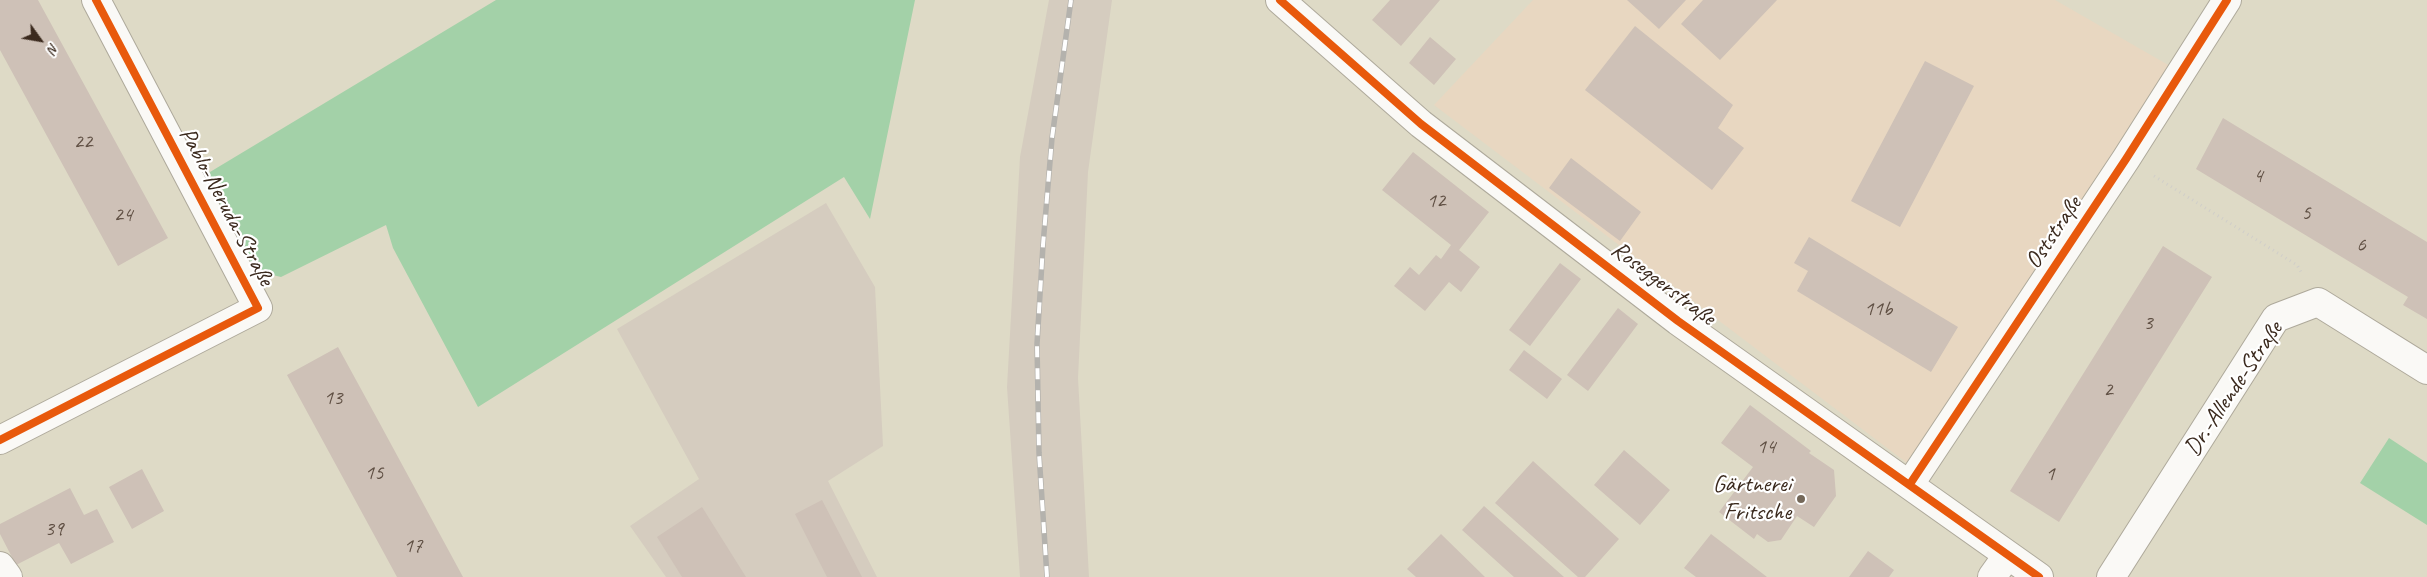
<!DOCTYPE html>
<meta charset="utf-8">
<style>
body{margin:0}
#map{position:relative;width:2427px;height:577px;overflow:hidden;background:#dedac6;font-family:Caveat,sans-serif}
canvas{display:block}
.north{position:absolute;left:15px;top:15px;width:50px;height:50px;-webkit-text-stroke:4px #fff;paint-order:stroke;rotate:122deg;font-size:14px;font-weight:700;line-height:20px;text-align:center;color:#3b2a1e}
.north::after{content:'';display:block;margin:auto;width:18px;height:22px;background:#3b2a1e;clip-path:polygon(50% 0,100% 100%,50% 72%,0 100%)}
</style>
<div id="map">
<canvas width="2427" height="577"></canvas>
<div class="north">N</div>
</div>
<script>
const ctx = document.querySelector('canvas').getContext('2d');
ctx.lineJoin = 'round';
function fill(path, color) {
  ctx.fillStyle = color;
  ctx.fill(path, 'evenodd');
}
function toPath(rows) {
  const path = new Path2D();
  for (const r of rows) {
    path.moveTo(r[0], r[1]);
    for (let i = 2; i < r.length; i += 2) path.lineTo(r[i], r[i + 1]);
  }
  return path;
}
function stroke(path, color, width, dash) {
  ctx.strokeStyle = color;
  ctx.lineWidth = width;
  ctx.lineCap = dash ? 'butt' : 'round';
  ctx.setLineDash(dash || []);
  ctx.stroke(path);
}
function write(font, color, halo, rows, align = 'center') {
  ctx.font = font + ' Caveat,sans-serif';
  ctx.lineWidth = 4.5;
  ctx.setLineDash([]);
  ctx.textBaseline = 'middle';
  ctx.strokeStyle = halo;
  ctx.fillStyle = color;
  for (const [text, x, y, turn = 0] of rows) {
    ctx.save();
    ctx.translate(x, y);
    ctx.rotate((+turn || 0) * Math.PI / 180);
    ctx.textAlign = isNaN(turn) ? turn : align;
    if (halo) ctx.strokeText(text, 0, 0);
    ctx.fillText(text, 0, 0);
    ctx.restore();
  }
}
fill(toPath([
 [1533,0,2055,0,2170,66,1907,463,1434,105]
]), '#e8d7c1');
fill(toPath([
 [1049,0,1112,0,1088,172,1078,378,1089,577,1020,577,1007,387,1020,157],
 [826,203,875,287,883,446,828,481,877,577,666,577,630,526,699,479,617,329]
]), '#d5ccbf');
fill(toPath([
 [496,0,915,0,870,219,844,177,478,407,393,248,386,225,281,277,252,270,205,175],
 [2389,438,2427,463,2427,525,2360,483]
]), '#a3d1a8');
fill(toPath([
 [0,0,38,0,168,238,118,266,0,50],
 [1390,0,1440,0,1401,46,1372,20],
 [1627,0,1686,0,1659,29],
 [1703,0,1777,0,1720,60,1681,24],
 [1635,26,1733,105,1718,128,1744,148,1712,190,1585,90],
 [1430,37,1456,59,1434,85,1409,63],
 [1925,61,1974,86,1900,227,1851,201],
 [2223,118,2427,242,2427,319,2403,305,2408,297,2196,169],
 [1413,152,1489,212,1459,250,1480,267,1461,292,1449,282,1425,311,1394,286,1410,267,1419,275,1436,255,1441,259,1451,245,1382,190],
 [1571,158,1641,212,1620,241,1549,188],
 [1809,237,1958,327,1931,372,1797,291,1808,271,1794,263],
 [2163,246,2212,277,2059,522,2010,491],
 [1560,263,1581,279,1530,346,1509,330],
 [1618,308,1638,324,1588,391,1567,375],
 [338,347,379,422,463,577,397,577,287,375],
 [1524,350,1562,379,1547,399,1509,370],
 [1750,405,1811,451,1809,453,1834,470,1836,496,1814,527,1797,516,1781,540,1768,542,1757,534,1754,539,1719,512,1753,467,1721,443],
 [1624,450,1670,490,1640,525,1594,485],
 [1533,461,1619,539,1585,577,1578,577,1495,503],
 [142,469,164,511,132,529,109,487],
 [70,488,84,515,97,509,114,542,71,564,59,543,16,565,0,534,0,524],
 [822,500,862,577,827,577,795,514],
 [1484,506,1564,577,1514,577,1462,530],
 [702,507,746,577,682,577,657,537],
 [1441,534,1485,577,1416,577,1407,569],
 [1711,534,1728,547,1767,577,1696,577,1684,568],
 [1868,551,1894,570,1889,577,1849,577]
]), '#cec1b7');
const minor = toPath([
 [1280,0,1421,124,1678,321,2039,577],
 [0,440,258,308,96,0],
 [1910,484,2126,159,2227,0],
 [0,566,8,577],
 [1992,577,2007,556],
 [2111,577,2276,318,2318,302,2427,370]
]);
stroke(minor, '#aea99b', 30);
stroke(toPath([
 [2154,176,2297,265,2301,272]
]), '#d0cec9', 3, [1, 4]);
stroke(minor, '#faf9f6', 28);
const rail = toPath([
 [1047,577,1039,453,1037,344,1043,245,1052,138,1071,0]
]);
stroke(rail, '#b4b2ad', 5.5);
stroke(rail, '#fff', 4, [11]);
stroke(toPath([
 [1280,0,1421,124,1678,321,2039,577],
 [0,440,258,308,96,0],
 [1910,484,2126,159,2227,0]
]), '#e8590c', 8);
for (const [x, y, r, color] of [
 [1801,499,5,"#746859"]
]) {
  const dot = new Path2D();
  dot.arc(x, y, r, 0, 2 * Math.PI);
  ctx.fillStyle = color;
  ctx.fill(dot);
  stroke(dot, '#fff', 2);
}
write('21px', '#605044', null, [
 ["22",83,142],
 ["4",2258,176],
 ["12",1436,201],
 ["5",2306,213],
 ["24",123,215],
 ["6",2361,245],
 ["11b",1878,309],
 ["3",2148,323],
 ["2",2108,390],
 ["13",333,398],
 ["14",1766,447],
 ["15",374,473],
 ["1",2050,474],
 ["39",54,529],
 ["17",413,546]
]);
write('24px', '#3b2a1e', '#fff', [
 ["Pablo-Neruda-Straße",226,207,62],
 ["Oststraße",2054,233,-56],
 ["Roseggerstraße",1663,284,37],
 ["Dr.-Allende-Straße",2234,389,-56]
]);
write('24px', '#3b2a1e', '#fff', [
 ["Gärtnerei",1791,485],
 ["Fritsche",1791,513]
], 'right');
</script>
